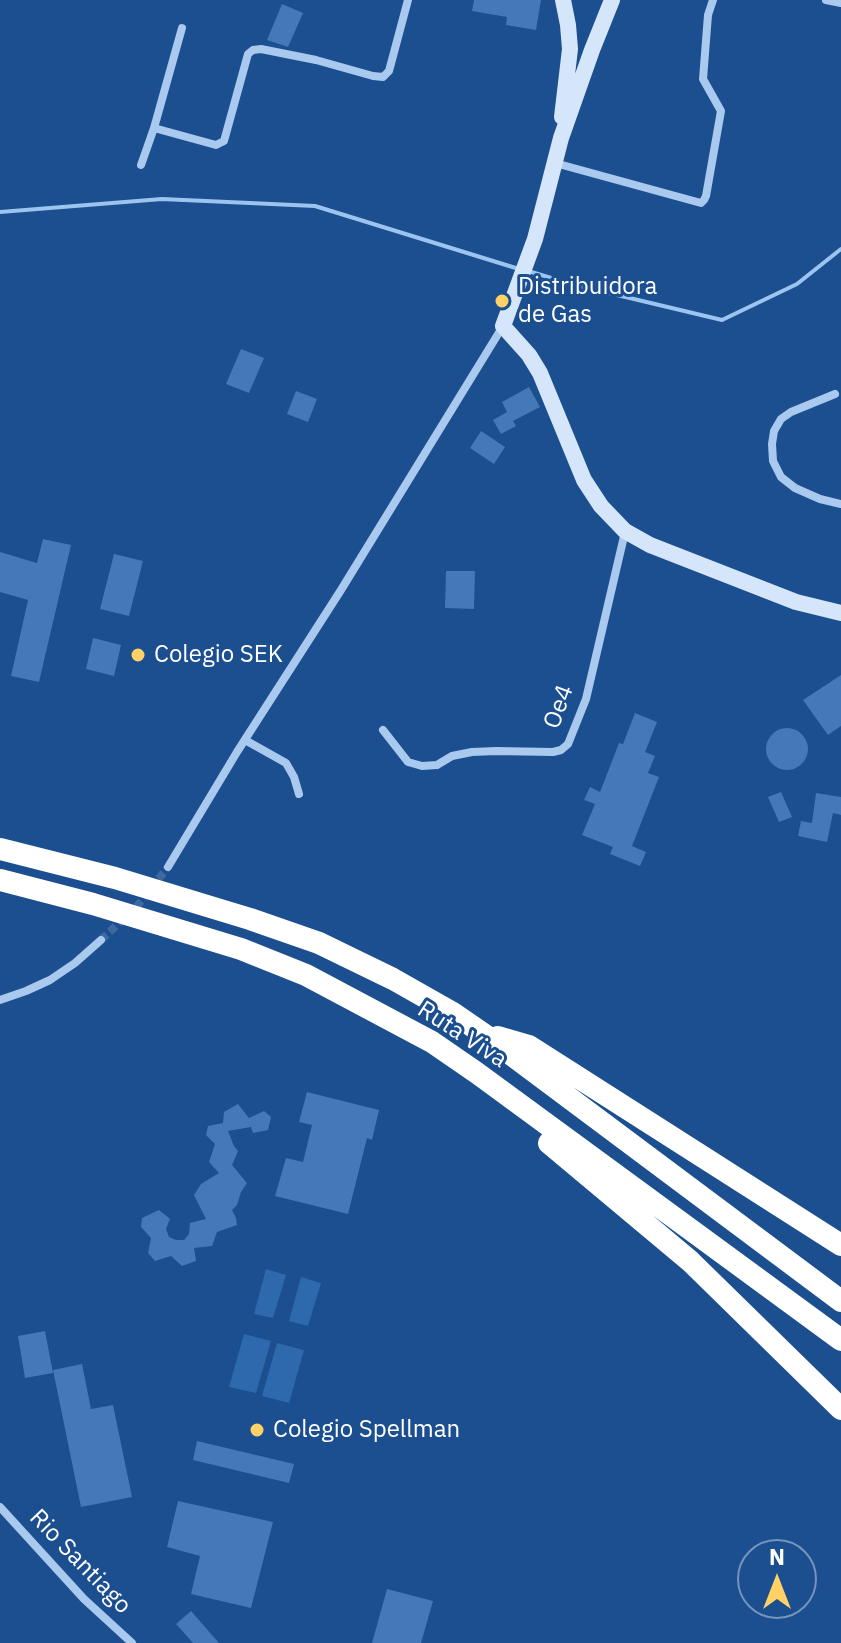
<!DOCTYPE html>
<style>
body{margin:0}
#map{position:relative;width:841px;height:1643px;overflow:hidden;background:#1b4f8f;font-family:"IBM Plex Sans",sans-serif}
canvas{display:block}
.north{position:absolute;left:737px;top:1539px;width:80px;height:80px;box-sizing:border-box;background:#1b4f8f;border:2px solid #7695bc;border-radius:50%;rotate:0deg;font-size:22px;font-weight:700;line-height:32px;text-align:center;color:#fff}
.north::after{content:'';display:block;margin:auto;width:28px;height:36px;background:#ffd166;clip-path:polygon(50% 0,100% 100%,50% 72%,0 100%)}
</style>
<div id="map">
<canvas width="841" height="1643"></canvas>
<div class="north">N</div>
</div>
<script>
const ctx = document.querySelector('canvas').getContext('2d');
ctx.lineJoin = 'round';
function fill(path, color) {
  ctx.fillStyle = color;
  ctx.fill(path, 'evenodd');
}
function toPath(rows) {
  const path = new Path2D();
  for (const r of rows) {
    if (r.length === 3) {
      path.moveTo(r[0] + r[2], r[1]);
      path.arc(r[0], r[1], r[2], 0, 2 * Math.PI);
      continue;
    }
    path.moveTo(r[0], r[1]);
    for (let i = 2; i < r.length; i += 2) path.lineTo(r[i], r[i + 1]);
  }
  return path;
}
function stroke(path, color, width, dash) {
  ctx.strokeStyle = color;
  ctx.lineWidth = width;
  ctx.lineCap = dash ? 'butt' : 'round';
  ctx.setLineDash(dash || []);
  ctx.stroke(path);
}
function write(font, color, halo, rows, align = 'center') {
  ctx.font = font + ' "IBM Plex Sans",sans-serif';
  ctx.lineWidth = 6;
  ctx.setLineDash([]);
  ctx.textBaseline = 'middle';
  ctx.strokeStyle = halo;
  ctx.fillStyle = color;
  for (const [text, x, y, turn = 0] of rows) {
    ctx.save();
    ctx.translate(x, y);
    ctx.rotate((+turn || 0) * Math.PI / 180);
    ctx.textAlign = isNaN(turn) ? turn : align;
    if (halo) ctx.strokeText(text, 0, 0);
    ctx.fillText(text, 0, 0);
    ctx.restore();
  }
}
fill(toPath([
 [266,1269,286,1275,273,1318,254,1314],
 [301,1277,321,1283,308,1326,289,1321],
 [244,1334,271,1341,256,1393,229,1387],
 [277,1343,304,1350,289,1403,262,1396]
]), '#2e69ad');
stroke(toPath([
 [0,212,162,199,315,206,519,269],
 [528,271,571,284,722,320,797,284,841,249]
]), '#9cc4f0', 4);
fill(toPath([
 [474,0,541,0,536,30,506,25,507,17,472,11],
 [282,4,303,13,288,47,267,40],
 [241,349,264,358,249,393,226,384],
 [529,387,540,407,513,421,516,426,501,434,493,420,507,412,502,402],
 [296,391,317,399,308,422,287,414],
 [481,431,505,447,494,464,470,448],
 [43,539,71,545,39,682,11,676,28,600,0,592,0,552,37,563],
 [114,554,143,561,129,616,100,609],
 [446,571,475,571,474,609,445,608],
 [93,638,121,645,114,676,86,669],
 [841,675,841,726,828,735,803,700],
 [635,713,657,722,645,752,655,756,648,773,659,777,632,846,646,852,640,866,610,854,613,847,582,835,595,804,584,800,590,787,600,792,619,743,623,744],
 [787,749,21],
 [781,792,792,817,779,822,768,797],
 [816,793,841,797,841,815,833,813,827,842,798,836,801,821,812,823],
 [307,1092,379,1110,372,1140,367,1138,348,1214,275,1196,286,1158,303,1162,312,1125,299,1122],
 [238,1104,249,1118,264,1111,271,1117,268,1130,253,1133,251,1127,228,1131,234,1146,238,1151,232,1165,247,1183,241,1192,237,1205,232,1210,236,1218,237,1225,217,1232,212,1246,194,1248,196,1261,182,1266,171,1256,155,1261,148,1253,151,1238,141,1227,142,1218,159,1210,170,1219,166,1229,169,1237,176,1240,184,1240,189,1234,190,1223,206,1219,194,1195,201,1184,219,1173,209,1162,215,1144,206,1135,208,1126,223,1123,224,1112],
 [45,1331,53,1373,25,1378,18,1336],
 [82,1364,91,1409,113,1405,132,1497,81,1507,53,1370],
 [197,1441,294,1464,289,1483,193,1460],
 [178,1501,273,1522,251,1608,191,1594,200,1556,167,1547],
 [387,1589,433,1601,421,1643,372,1643],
 [191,1611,219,1643,193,1643,176,1624]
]), '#4478b7');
stroke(toPath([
 [101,940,138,905,168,867]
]), '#3d69a0', 8, [8, 4]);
stroke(toPath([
 [826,0,841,3],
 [154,128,216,145,224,141,248,54,253,50,261,49,316,60,373,76,383,77,389,71,408,0],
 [555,163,701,203,704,200,706,196,721,111,703,79,708,15,713,0],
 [141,165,154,128,182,28],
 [835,394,791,412,781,419,774,431,772,444,773,461,781,477,795,488,820,499,841,504],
 [383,730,408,762,422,766,437,765,452,756,472,752,496,751,553,752,561,750,568,744,586,699,625,532],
 [245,740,286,763,294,777,299,794],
 [168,867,237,752,341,590,503,326],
 [0,1000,26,991,50,980,75,963,101,940],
 [0,1507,84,1599,132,1643]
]), '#a9c9ee', 8);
stroke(toPath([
 [612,0,592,50,561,138,535,239,503,326,529,355,540,373,584,480,601,506,625,531,650,545,796,602,841,613],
 [562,117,570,49,568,25,563,0]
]), '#d6e6fa', 16);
stroke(toPath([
 [0,849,115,878,250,919,319,943,393,979,453,1013,485,1035,841,1301],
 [0,880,93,904,241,949,306,975,432,1042,477,1073,841,1340],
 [498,1037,529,1046,841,1245],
 [549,1143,690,1261,841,1409]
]), '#fff', 22);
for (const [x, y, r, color] of [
 [502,301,8,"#ffd166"],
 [138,655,8,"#ffd166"],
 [257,1430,8,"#ffd166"]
]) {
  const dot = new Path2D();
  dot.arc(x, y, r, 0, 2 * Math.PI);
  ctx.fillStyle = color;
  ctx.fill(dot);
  stroke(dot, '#1b4f8f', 3);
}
write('24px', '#fff', '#1b4f8f', [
 ["Distribuidora",518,287],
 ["de Gas",518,315],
 ["Colegio SEK",154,655],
 ["Colegio Spellman",273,1430]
], 'left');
write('24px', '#fff', '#1b4f8f', [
 ["Oe4",559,707,-70],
 ["Ruta Viva",462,1035,33],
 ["Rio Santiago",80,1562,46]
]);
</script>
